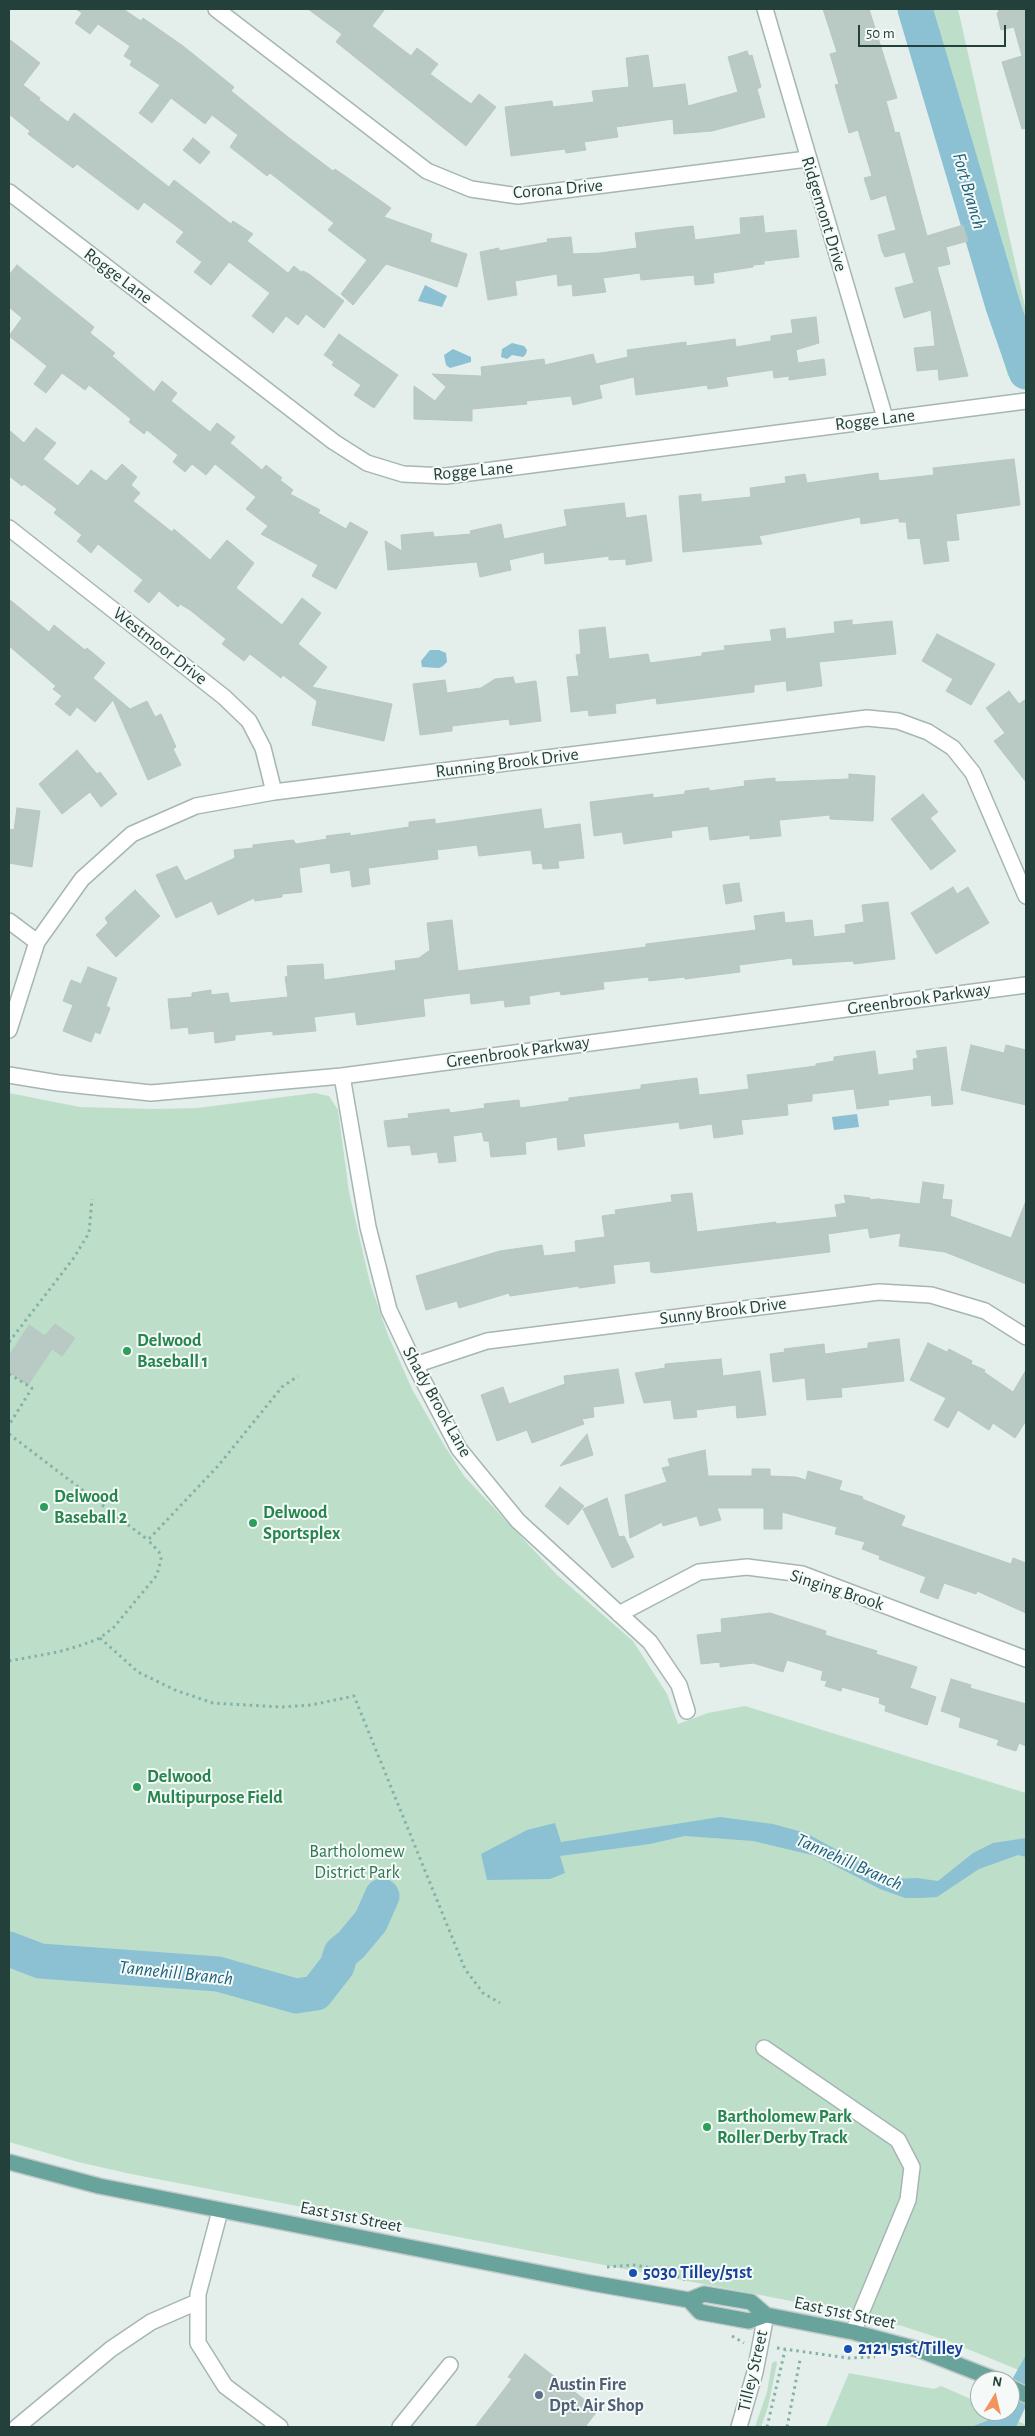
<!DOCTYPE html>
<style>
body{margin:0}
#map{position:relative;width:1035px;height:2436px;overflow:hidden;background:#e4eeeb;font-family:"Alegreya Sans",sans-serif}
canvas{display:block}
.frame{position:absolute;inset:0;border:10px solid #23403b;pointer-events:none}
.north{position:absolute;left:970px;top:2371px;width:50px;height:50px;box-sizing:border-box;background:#f5faf8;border:1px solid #a1b0ac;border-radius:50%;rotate:9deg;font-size:14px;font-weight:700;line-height:20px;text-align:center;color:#23403b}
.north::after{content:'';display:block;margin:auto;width:18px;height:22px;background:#f3935d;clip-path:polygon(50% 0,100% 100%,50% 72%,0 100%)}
.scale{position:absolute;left:858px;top:25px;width:148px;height:22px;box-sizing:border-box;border:2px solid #23403b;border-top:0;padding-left:6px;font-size:15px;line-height:18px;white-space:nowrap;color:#23403b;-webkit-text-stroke:4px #f5faf8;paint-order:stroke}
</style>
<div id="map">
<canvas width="1035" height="2436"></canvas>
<div class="frame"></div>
<div class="north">N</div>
<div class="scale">50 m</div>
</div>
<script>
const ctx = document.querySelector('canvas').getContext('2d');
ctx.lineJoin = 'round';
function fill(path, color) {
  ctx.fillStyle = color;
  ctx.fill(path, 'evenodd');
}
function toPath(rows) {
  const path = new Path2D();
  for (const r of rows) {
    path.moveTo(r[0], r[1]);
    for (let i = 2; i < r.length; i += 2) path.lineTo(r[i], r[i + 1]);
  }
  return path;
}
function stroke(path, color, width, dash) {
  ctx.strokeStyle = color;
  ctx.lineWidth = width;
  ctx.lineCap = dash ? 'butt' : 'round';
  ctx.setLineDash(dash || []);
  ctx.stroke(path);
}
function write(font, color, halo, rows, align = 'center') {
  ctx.font = font + ' "Alegreya Sans",sans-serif';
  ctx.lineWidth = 4;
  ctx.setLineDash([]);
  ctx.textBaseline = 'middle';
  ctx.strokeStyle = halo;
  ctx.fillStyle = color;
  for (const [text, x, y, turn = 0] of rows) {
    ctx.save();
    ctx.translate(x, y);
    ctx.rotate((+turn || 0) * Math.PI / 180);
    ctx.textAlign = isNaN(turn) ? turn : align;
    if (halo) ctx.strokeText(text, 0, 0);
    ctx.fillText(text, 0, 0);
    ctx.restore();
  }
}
fill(toPath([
 [901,9,958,9,1026,311,1026,375,1008,376],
 [9,1093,80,1107,153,1109,197,1108,315,1093,329,1096,338,1110,349,1192,370,1283,388,1335,412,1389,444,1445,464,1476,557,1575,633,1641,667,1694,678,1724,708,1713,745,1706,1026,1793,1026,2373,948,2341,902,2326,838,2310,131,2174,78,2162,9,2142],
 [776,2361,777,2363,768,2407,761,2427,755,2427,767,2392,772,2363],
 [849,2373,934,2389,941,2386,980,2403,980,2411,997,2411,1026,2425,1026,2427,826,2427]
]), '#bddfca');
fill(toPath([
 [425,285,447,296,442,307,418,301],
 [512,343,524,346,527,350,526,354,523,357,512,355,507,359,501,357,502,349],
 [453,349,471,357,471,362,450,368,446,365,444,355],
 [430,650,439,650,446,653,447,662,443,666,439,668,422,667,421,661],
 [857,1114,859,1127,834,1130,832,1117],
 [720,1817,773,1824,806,1833,890,1879,917,1878,938,1881,973,1853,993,1843,1026,1838,1026,1857,1018,1855,979,1869,937,1897,922,1898,905,1898,880,1889,816,1856,753,1841,685,1836,650,1844,560,1856,565,1873,550,1879,487,1880,481,1854,527,1830,555,1823,561,1842],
 [1026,2355,1026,2406,1016,2427,971,2427,989,2420,994,2411,1010,2411,1010,2383]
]), '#8cc0d3');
stroke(toPath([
 [915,9,1003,306,1026,372],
 [9,1949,40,1961,218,1974,296,1996,316,1993,337,1966,341,1953,351,1945,371,1921,382,1896]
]), '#8cc0d3', 35);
const building = toPath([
 [76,9,123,9,141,21,143,18,183,46,234,87,231,91,288,137,333,171,335,169,391,208,384,217,432,234,430,242,467,254,457,287,386,264,353,305,341,294,367,260,328,230,334,223,270,173,267,176,230,147,238,135,212,115,205,124,171,98,152,123,139,113,160,85,130,65,132,61,124,56,130,46,98,24,90,34,75,23,82,13,76,9],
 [308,9,385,9,372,26,411,56,417,48,438,64,430,74,471,104,479,94,496,107,466,146,336,42,342,34,308,9],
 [823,9,869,9,897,98,886,101,895,133,899,132,927,236,963,225,968,241,946,247,950,264,937,267,968,376,939,380,938,369,917,371,914,348,935,346,931,310,904,318,895,288,914,283,905,252,885,257,882,251,878,235,896,230,886,195,871,200,864,178,872,176,858,130,849,133,835,85,839,84,830,54,837,52,823,9],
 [998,9,1026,9,1026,128,1022,129,1002,62,1025,55,1022,56,1014,27,1001,30,997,13,999,12,998,9],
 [9,39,40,63,23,85,40,98,39,100,68,122,74,113,169,187,174,180,231,224,233,221,253,234,247,241,288,273,294,266,301,272,303,271,309,274,344,301,324,328,306,314,298,325,286,316,273,333,252,316,270,293,229,262,211,285,194,272,202,262,176,242,184,232,144,202,138,210,77,164,73,168,28,134,30,131,9,114,9,39],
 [747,51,749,56,752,55,761,87,757,89,765,117,712,131,674,134,673,119,616,127,618,137,584,142,586,150,566,153,565,149,511,156,505,107,552,101,553,107,594,102,592,91,629,87,626,58,648,55,653,88,685,84,688,106,738,92,728,57,747,51],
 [193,138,210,152,200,164,183,150,193,138],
 [763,216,765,233,796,230,799,257,764,261,764,264,753,265,753,267,713,273,714,283,695,285,694,275,641,280,640,273,603,278,606,292,573,296,572,284,558,286,557,274,515,281,517,295,488,300,480,252,499,248,499,251,548,242,547,239,571,237,573,254,600,253,637,248,635,233,674,228,693,226,695,240,741,234,740,218,763,216],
 [17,265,94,327,90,333,115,353,112,356,154,392,162,381,177,393,171,401,210,432,217,423,235,437,230,443,262,470,266,465,282,478,280,480,293,490,290,494,320,510,318,513,346,529,350,522,368,532,336,589,312,576,318,565,261,534,268,526,246,509,256,497,215,464,206,475,192,464,185,472,173,462,178,455,147,430,144,434,129,422,131,419,89,385,85,390,62,373,46,393,34,384,47,366,9,336,22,318,9,307,9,275,17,265],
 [816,317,819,343,796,350,798,363,824,359,826,375,789,380,789,376,774,378,773,370,726,377,728,386,708,389,707,385,636,395,634,377,599,385,602,398,573,405,571,396,526,401,527,404,472,409,472,421,414,419,414,386,435,401,446,387,432,374,482,376,481,367,544,359,545,365,593,354,596,364,628,357,627,350,686,342,686,346,735,339,736,347,771,341,771,336,793,333,791,320,816,317],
 [339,334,398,375,374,408,354,395,361,385,332,365,334,362,324,355,339,334],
 [36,428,56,443,43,459,78,486,91,470,106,481,122,464,137,477,131,485,140,493,133,501,172,532,174,529,210,560,227,540,254,563,236,588,282,625,302,598,321,613,298,644,327,667,312,687,392,704,384,741,312,725,317,701,283,675,281,678,250,654,244,661,222,644,226,639,190,610,180,604,178,607,159,591,149,603,134,591,143,580,98,544,91,553,77,541,82,535,54,513,57,509,24,484,22,486,9,476,9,430,24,443,36,428],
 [1014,459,1020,505,956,514,959,540,946,541,949,561,924,564,920,538,908,539,906,522,899,522,899,518,861,524,860,517,759,536,762,544,683,552,679,496,701,494,701,502,751,497,750,488,786,483,785,477,805,474,807,483,878,473,879,481,934,475,933,468,1014,459],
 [624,503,626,518,646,515,652,561,626,565,626,559,609,560,609,556,545,564,544,552,509,560,511,570,480,577,477,562,388,570,385,541,402,551,401,535,433,532,434,537,471,534,470,531,501,524,504,539,567,526,564,510,624,503],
 [9,599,49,632,54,625,85,650,87,648,105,663,93,678,130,709,147,701,155,717,161,714,176,747,173,749,181,765,148,780,113,700,95,722,77,707,70,716,55,704,62,696,53,689,56,686,9,646,9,599],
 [852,620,852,625,892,621,896,654,819,662,822,686,787,691,786,681,754,685,754,692,657,704,656,698,615,704,616,713,589,716,588,710,571,712,567,677,579,676,576,655,581,654,579,630,605,627,609,659,648,654,650,663,702,656,702,653,725,650,724,646,772,641,770,630,785,628,786,639,835,633,834,622,852,620],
 [937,634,995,664,971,705,946,691,953,679,922,661,937,634],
 [513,677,515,684,536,681,541,721,510,725,509,719,452,726,452,731,420,735,413,684,445,680,447,693,481,688,495,679,513,677],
 [1009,691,1019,704,1026,699,1026,782,994,741,1005,733,986,708,1009,691],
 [77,750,97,774,100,772,117,794,101,807,90,792,62,814,39,784,77,750],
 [849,774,875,776,873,821,830,819,830,815,779,820,781,836,750,839,750,835,710,840,708,826,671,831,672,837,624,844,622,832,594,836,590,802,653,794,653,798,685,794,685,791,709,788,709,791,745,786,744,781,775,778,775,782,849,779,849,774],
 [923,794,938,812,930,818,956,851,931,870,891,819,923,794],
 [17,808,40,811,32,867,9,863,9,829,14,830,17,808],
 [541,809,544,829,580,824,584,858,558,861,559,868,543,869,542,863,533,864,531,850,479,856,477,845,437,850,438,859,368,868,370,884,352,887,350,870,331,873,330,863,299,868,302,892,282,894,282,897,255,901,254,898,218,915,212,901,176,918,156,875,177,866,185,881,235,858,234,850,253,848,253,845,293,840,296,844,327,839,326,836,350,833,350,836,409,827,409,822,435,819,435,824,541,809],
 [739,883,742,901,726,904,723,885,739,883],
 [953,887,957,894,968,887,989,923,936,954,911,913,953,887],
 [135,890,160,916,116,957,96,935,108,923,105,918,135,890],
 [888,902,895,959,854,964,853,961,793,965,792,958,739,965,740,972,685,979,685,977,649,981,648,977,603,982,604,989,561,995,560,991,529,996,530,1004,505,1007,504,1000,471,1004,470,993,445,996,423,999,425,1016,357,1025,355,1012,314,1017,316,1031,273,1035,273,1031,235,1035,235,1040,215,1043,214,1031,189,1034,188,1027,171,1029,168,999,192,997,192,993,211,990,211,995,228,993,230,1003,288,997,285,977,288,976,287,966,323,964,324,980,396,970,395,961,419,958,430,950,427,923,452,920,458,971,646,947,646,944,756,930,754,916,784,912,785,923,812,920,814,937,846,933,845,925,864,922,862,905,888,902],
 [88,967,117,978,106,1006,110,1008,100,1034,95,1032,91,1042,63,1031,73,1005,63,1001,71,980,81,984,88,967],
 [971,1045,1004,1053,1006,1045,1026,1050,1026,1105,961,1090,971,1045],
 [946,1047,953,1104,932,1106,931,1095,888,1100,889,1105,857,1109,854,1089,812,1094,812,1101,787,1104,788,1115,741,1120,743,1134,714,1138,712,1124,680,1129,679,1122,583,1134,585,1146,558,1150,557,1137,525,1142,526,1154,491,1157,489,1141,484,1141,482,1132,453,1136,456,1161,439,1163,437,1152,412,1155,410,1145,388,1147,384,1121,409,1118,408,1114,449,1109,450,1113,485,1108,484,1104,519,1100,520,1108,569,1101,569,1098,641,1089,641,1085,697,1078,699,1095,717,1093,749,1089,747,1075,816,1066,816,1064,834,1061,834,1057,875,1051,878,1075,914,1070,913,1059,918,1058,916,1051,946,1047],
 [923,1182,944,1185,942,1199,952,1200,950,1216,1011,1238,1026,1201,1026,1284,945,1252,899,1246,901,1233,870,1238,868,1228,828,1234,830,1252,656,1273,651,1272,650,1261,613,1265,615,1283,579,1288,579,1286,510,1296,509,1293,459,1308,457,1301,426,1310,416,1276,500,1251,542,1245,544,1256,576,1252,575,1241,605,1237,602,1216,616,1214,615,1210,672,1202,671,1195,692,1193,697,1232,776,1222,776,1224,837,1217,835,1205,846,1203,844,1195,870,1198,870,1200,878,1199,920,1204,923,1182],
 [55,1324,75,1338,62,1356,52,1349,28,1385,9,1372,9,1356,29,1325,45,1336,55,1324],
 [899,1339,904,1381,841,1388,842,1397,807,1400,805,1378,773,1382,770,1354,785,1352,784,1349,824,1344,825,1354,868,1348,868,1343,899,1339],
 [928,1343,947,1352,949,1349,972,1361,971,1364,985,1370,984,1372,1013,1392,1026,1370,1026,1421,1015,1438,993,1423,989,1430,958,1410,948,1428,934,1420,946,1398,910,1380,928,1343],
 [721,1359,723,1376,760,1371,766,1415,737,1418,736,1405,696,1410,697,1417,674,1419,671,1400,644,1403,635,1373,665,1368,665,1364,721,1359],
 [618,1369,624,1403,593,1407,594,1417,582,1419,584,1424,532,1443,527,1430,497,1441,481,1395,503,1387,509,1404,565,1384,564,1376,618,1369],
 [587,1434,593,1455,560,1466,587,1434],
 [705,1450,708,1476,752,1476,752,1469,770,1469,770,1476,796,1477,806,1480,808,1471,842,1481,839,1490,863,1497,862,1499,905,1516,901,1526,1011,1564,1013,1558,1026,1563,1026,1613,977,1591,976,1594,944,1583,938,1599,920,1592,926,1577,879,1559,880,1556,862,1549,865,1542,835,1534,837,1527,782,1512,782,1529,764,1529,764,1508,717,1508,721,1520,700,1526,697,1516,663,1526,662,1522,630,1538,625,1495,667,1482,662,1468,670,1466,668,1459,705,1450],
 [560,1487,584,1506,568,1525,545,1506,560,1487],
 [607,1498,619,1537,624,1536,634,1557,612,1568,583,1509,607,1498],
 [770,1613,826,1631,825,1635,877,1651,876,1654,917,1667,910,1688,936,1697,927,1725,885,1711,886,1706,879,1703,880,1698,842,1687,841,1691,825,1686,827,1681,821,1680,823,1671,787,1660,783,1672,753,1663,720,1667,720,1662,701,1664,697,1635,722,1632,721,1619,770,1613],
 [951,1679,971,1685,970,1688,1026,1704,1026,1746,1019,1743,1016,1751,997,1745,999,1740,959,1727,961,1718,941,1711,951,1679],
 [525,2354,598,2410,585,2427,475,2427,512,2379,508,2377,525,2354]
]);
fill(building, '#b9c9c4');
stroke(building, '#b6c8c2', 1);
const minor = toPath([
 [216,9,427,171,471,189,518,196,807,159],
 [765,9,885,418],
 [9,192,334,442,367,463,403,474,446,476,1026,401],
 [9,528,224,697,249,721,263,748,274,792],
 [9,921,37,942],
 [9,1030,37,942,82,879,132,834,196,806,274,792,867,718,898,721,928,732,953,748,973,773,1026,896],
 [9,1075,58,1083,151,1093,342,1076,1026,985],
 [342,1076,368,1227,389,1310,415,1365,459,1449,518,1521,650,1642,679,1685,687,1711],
 [415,1365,487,1341,879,1292,931,1295,985,1311,1026,1337],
 [619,1614,699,1572,747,1567,802,1574,1026,1659],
 [764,2048,898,2140,912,2167,908,2200,853,2332],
 [220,2211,198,2294,198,2343,225,2386,280,2427],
 [17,2427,111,2349,151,2322,197,2302],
 [400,2427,450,2365],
 [739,2427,755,2372,766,2315]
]);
const major = toPath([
 [9,2162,99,2186,591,2283,689,2300,704,2294,751,2302,766,2315,853,2332,920,2350,999,2381],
 [689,2300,700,2312,749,2321,766,2315],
 [1010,2387,1026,2395]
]);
stroke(minor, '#a6b6b3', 18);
stroke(major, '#c1cac8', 18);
stroke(toPath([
 [9,1342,73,1259,89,1233,92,1199],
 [9,1374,32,1388,9,1425],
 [9,1434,148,1540],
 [100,1638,138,1672,175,1690,213,1703,281,1707,311,1705,354,1696,465,1969,483,1993,500,2003],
 [9,1661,58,1652,82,1645,100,1638,114,1627,157,1575,161,1559,159,1552,148,1540,218,1466,282,1387,298,1376],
 [607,2267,633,2265,660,2269,688,2281],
 [732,2336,744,2343],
 [777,2348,848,2358,875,2357],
 [767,2427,785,2350],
 [787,2427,800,2360]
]), '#84b2a9', 3, [2.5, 4]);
stroke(minor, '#fff', 15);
stroke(major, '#68a49b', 15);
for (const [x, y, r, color] of [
 [127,1351,5,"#2e9e5b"],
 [44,1507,5,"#2e9e5b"],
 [253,1523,5,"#2e9e5b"],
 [137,1787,5,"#2e9e5b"],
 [707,2127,5,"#2e9e5b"],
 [633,2273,5,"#1a4fb4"],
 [848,2349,5,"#1a4fb4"],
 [539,2395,5,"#5c6f8a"]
]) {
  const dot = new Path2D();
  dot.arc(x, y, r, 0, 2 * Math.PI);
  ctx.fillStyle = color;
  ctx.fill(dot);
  stroke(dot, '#f5faf8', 2);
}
write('18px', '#23403b', '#f5faf8', [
 ["Corona Drive",558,189,-5],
 ["Ridgemont Drive",824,214,73],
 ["Rogge Lane",118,276,37],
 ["Rogge Lane",875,420,-7],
 ["Rogge Lane",473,471,-5],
 ["Westmoor Drive",160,646,38],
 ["Running Brook Drive",507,763,-7],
 ["Greenbrook Parkway",919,999,-8],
 ["Greenbrook Parkway",518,1052,-8],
 ["Sunny Brook Drive",723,1311,-7],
 ["Shady Brook Lane",437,1402,61],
 ["Singing Brook",837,1590,18],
 ["East 51st Street",351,2217,11],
 ["East 51st Street",845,2313,12],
 ["Tilley Street",753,2371,-77]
]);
write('bold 18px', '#27864d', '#f5faf8', [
 ["Delwood",137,1341],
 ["Baseball 1",137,1362],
 ["Delwood",54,1497],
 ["Baseball 2",54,1518],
 ["Delwood",263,1513],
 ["Sportsplex",263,1534],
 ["Delwood",147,1777],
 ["Multipurpose Field",147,1798],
 ["Bartholomew Park",717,2117],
 ["Roller Derby Track",717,2138]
], 'left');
write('18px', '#2d7752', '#f5faf8', [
 ["Bartholomew",357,1852],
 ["District Park",357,1873]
]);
write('bold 18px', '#164399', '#f5faf8', [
 ["5030 Tilley/51st",643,2273],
 ["2121 51st/Tilley",858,2349]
], 'left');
write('bold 18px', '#4e5e75', '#f5faf8', [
 ["Austin Fire",549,2385],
 ["Dpt. Air Shop",549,2406]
], 'left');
write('italic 19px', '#1c627d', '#f5faf8', [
 ["Fort Branch",969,191,74],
 ["Tannehill Branch",849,1862,24],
 ["Tannehill Branch",176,1973,6]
]);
</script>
